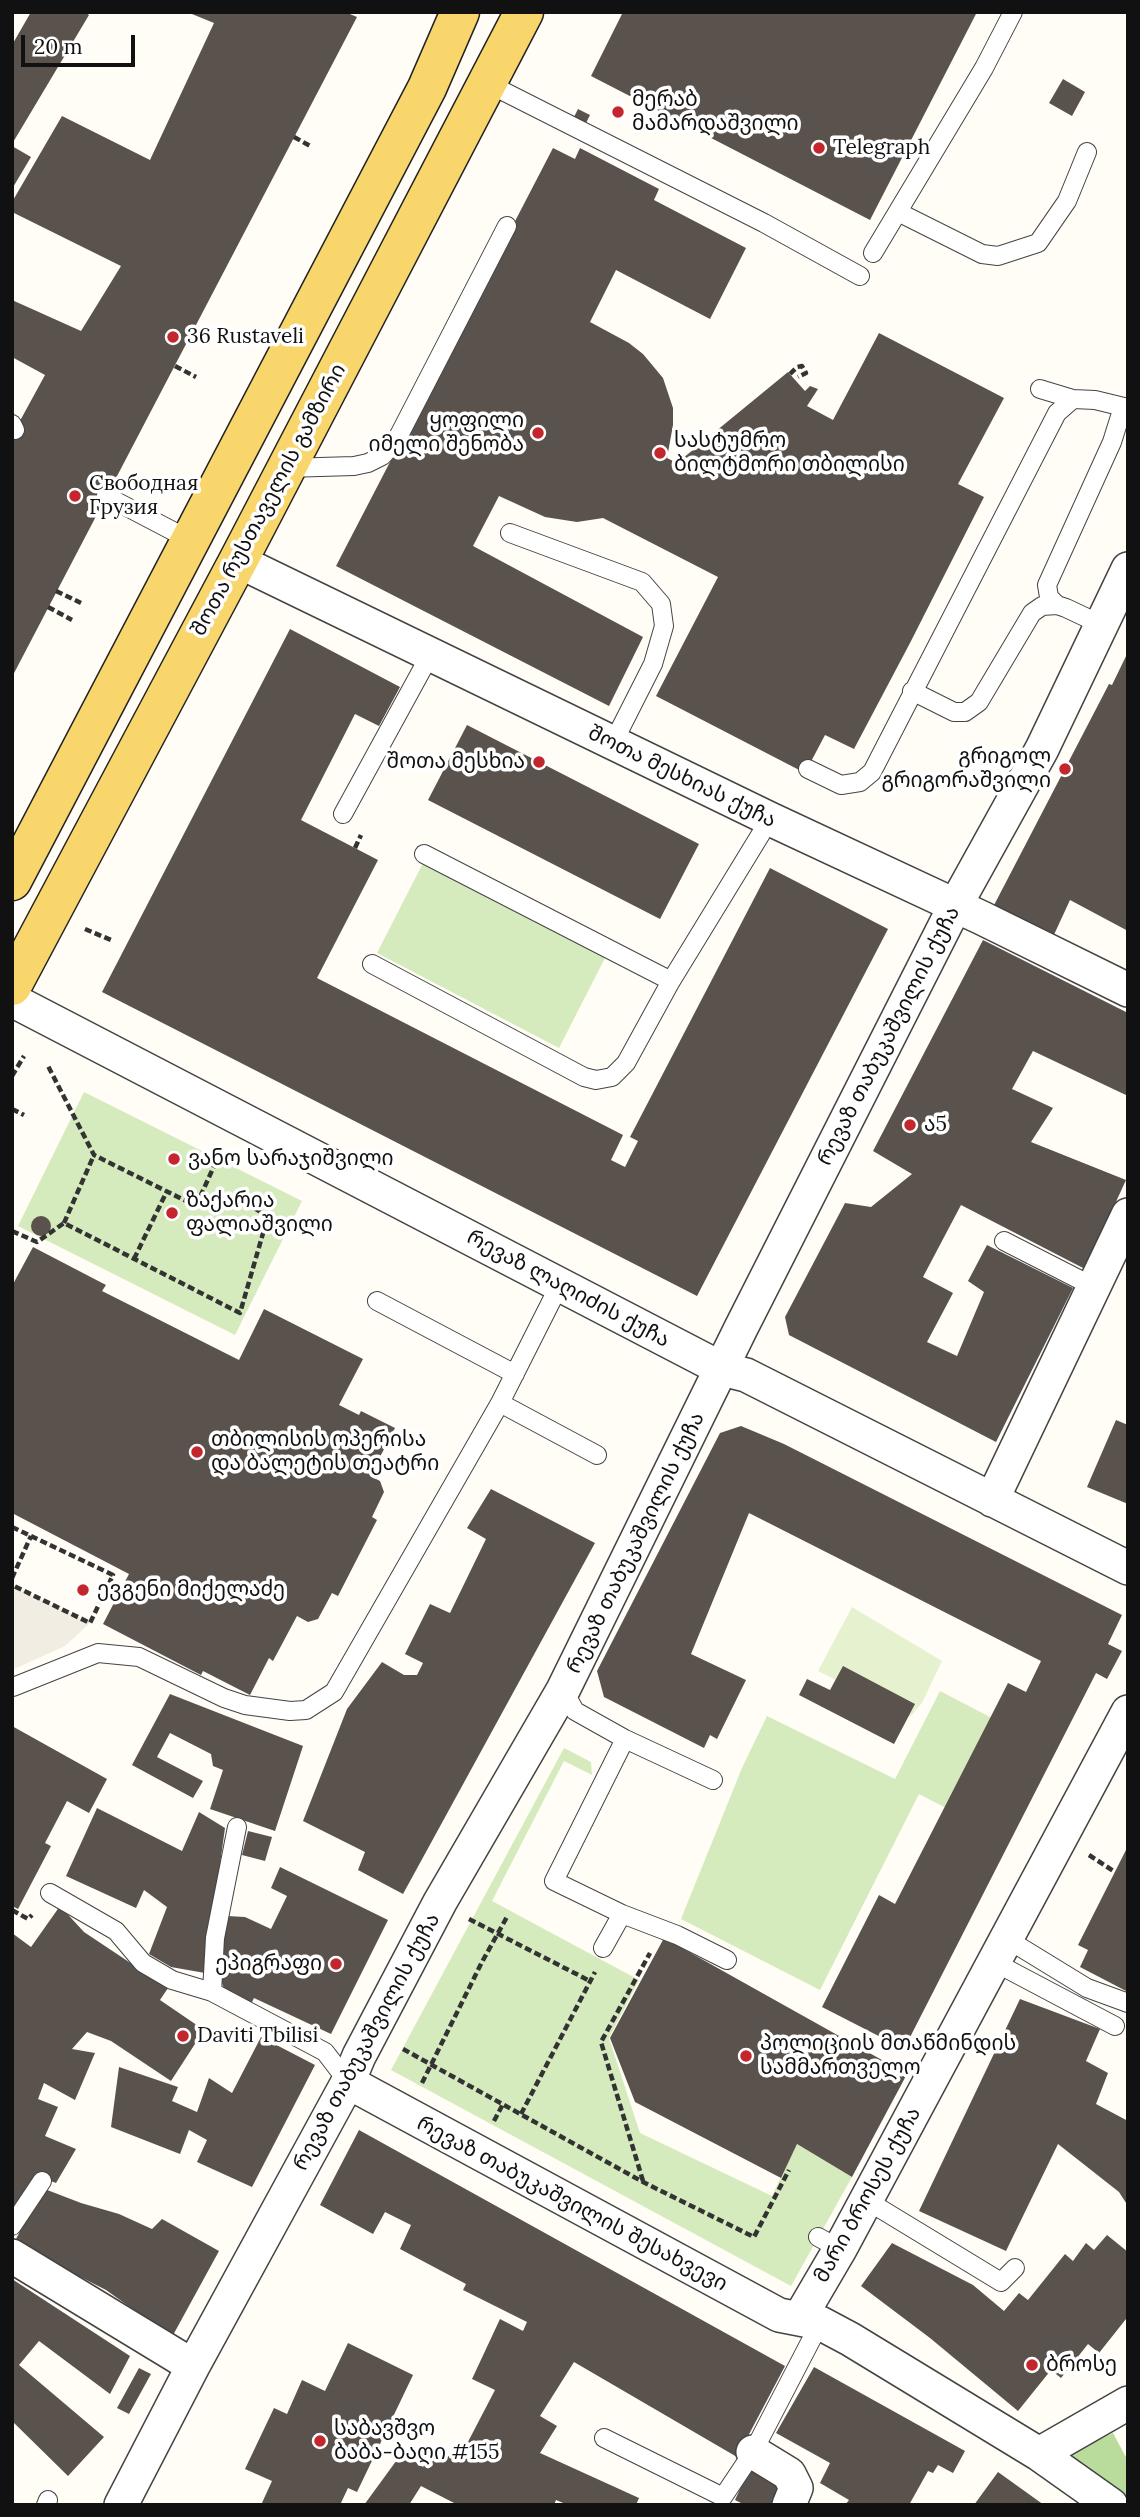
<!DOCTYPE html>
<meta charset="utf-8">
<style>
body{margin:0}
#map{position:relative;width:1140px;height:2517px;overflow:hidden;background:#fffdf5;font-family:Lora,serif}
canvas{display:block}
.frame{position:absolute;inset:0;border:14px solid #111;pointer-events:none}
.scale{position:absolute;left:21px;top:35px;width:114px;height:32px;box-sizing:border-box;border:4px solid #111;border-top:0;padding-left:9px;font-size:21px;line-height:24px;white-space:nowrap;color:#111;-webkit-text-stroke:5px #fff;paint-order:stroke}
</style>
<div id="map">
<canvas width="1140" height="2517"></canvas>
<div class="frame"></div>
<div class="scale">20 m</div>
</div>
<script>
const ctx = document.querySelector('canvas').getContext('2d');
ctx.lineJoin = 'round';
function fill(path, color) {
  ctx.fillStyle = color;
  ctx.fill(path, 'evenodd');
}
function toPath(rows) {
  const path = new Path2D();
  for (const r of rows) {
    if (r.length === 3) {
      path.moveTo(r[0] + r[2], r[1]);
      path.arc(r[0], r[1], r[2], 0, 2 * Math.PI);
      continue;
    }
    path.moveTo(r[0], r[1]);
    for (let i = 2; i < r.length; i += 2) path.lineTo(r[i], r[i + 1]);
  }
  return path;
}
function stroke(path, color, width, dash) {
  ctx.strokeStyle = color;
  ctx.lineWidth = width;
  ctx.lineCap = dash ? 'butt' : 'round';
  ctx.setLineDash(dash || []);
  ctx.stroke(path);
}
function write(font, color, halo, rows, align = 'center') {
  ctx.font = font + ' Lora,"Noto Sans Georgian",serif';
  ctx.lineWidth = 7;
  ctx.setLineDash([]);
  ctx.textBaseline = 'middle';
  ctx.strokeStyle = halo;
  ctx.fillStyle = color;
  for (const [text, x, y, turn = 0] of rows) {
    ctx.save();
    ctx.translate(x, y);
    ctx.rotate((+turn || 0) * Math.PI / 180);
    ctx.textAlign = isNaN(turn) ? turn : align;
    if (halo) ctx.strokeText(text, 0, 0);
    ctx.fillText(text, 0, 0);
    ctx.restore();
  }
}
fill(toPath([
 [423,863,605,958,559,1048,377,953],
 [84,1092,302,1201,235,1335,18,1226],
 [940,1691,992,1718,946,1808,919,1794,820,1990,681,1919,742,1768,767,1716,895,1779],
 [564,1748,591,1762,592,1775,564,1761,492,1901,639,1980,609,2038,640,2133,772,2196,797,2144,852,2177,791,2286,391,2070]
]), '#d5ebbd');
fill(toPath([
 [1113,2433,1128,2461,1128,2505,1120,2505,1063,2457]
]), '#b9dc9c');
fill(toPath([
 [852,1607,942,1661,922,1703,910,1717,818,1671]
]), '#e6f2cf');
fill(toPath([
 [12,1585,90,1623,65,1646,12,1670]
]), '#f1ede2');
fill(toPath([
 [31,12,85,12,89,15,12,144,12,45],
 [187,12,345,12,357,17,12,677,12,429,15,430,45,375,12,357,12,300,81,331,121,266,12,212,12,202,62,116,150,160,214,23],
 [623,12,977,12,870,220,591,76],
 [1063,79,1085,92,1072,116,1049,103],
 [578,109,590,115,586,123,574,117],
 [12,146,31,157,12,189],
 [553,148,575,159,580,148,659,189,654,200,746,248,710,319,616,270,590,322,629,343,643,354,663,378,673,408,673,425,667,458,677,463,788,372,805,391,810,386,818,389,807,406,833,420,879,333,1004,398,958,484,984,497,910,643,854,749,825,735,805,773,656,696,718,577,603,518,577,522,545,517,499,496,473,546,643,637,609,706,336,566],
 [290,629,400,687,379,726,355,714,301,820,378,860,317,978,623,1135,611,1160,625,1167,638,1141,630,1137,770,868,888,929,697,1296,102,992],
 [1128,652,1128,931,1070,900,1052,939,992,909,1109,684,1112,685],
 [467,725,699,844,660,919,428,800],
 [983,940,1128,1013,1128,1096,1033,1051,1012,1089,1053,1108,1031,1142,1126,1180,1085,1269,961,1205,923,1277,953,1293,927,1342,957,1356,984,1292,968,1281,987,1245,1073,1288,996,1442,789,1335,785,1317,845,1203,871,1207,912,1174,873,1151],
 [41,1226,10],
 [33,1247,106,1285,102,1291,239,1360,264,1309,363,1359,339,1405,359,1415,361,1411,395,1428,370,1476,380,1481,384,1492,372,1517,377,1520,338,1596,332,1593,318,1619,308,1622,297,1616,273,1661,269,1658,250,1695,203,1671,201,1675,103,1624,129,1574,12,1513,12,1286],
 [1116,1420,1128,1425,1128,1504,1087,1487],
 [741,1426,784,1444,1122,1615,1108,1644,1122,1651,1107,1679,1096,1673,904,2049,822,2007,879,1895,895,1904,1008,1683,1026,1692,1041,1661,749,1513,691,1654,746,1680,717,1739,710,1735,704,1748,604,1697,597,1671,720,1433],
 [491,1489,595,1543,403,1894,358,1870,365,1852,303,1821,347,1709,382,1662,404,1675,417,1675,423,1663,405,1654,430,1604,450,1613,486,1539,467,1528],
 [843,1666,915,1704,894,1744,799,1695,807,1679,830,1690],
 [170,1694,303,1746,275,1831,210,1809,223,1770,213,1766,211,1754,170,1733,157,1757,203,1781,193,1798,132,1765],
 [12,1726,107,1779,89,1813,67,1801,45,1843,51,1846,18,1909,12,1906],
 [97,1808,182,1851,199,1812,225,1828,205,1973,171,1967,149,1954,167,1907,144,1890,136,1908,66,1876],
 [248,1831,272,1837,265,1861,242,1855],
 [1128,1846,1128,1992,1080,1967,1088,1950,1078,1945],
 [280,1867,388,1920,331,2034,254,1998,251,2004,225,1991,219,1976,227,1916,245,1917,271,1929,287,1896,271,1888],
 [60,1906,84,1932,168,1988,160,2000,204,2030,171,2081,111,2041,87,2032,72,2049,95,2053,75,2100,44,2083,38,2099,58,2107,45,2136,76,2149,56,2183,43,2178,12,2221,12,1933,31,1947],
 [664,1938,907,2074,852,2177,797,2144,781,2178,635,2102,610,2038],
 [1020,1999,1100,2029,1086,2061,1108,2073,1096,2104,1128,2121,1128,2206,1119,2192,1058,2144,1006,2251,919,2211],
 [261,2037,315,2065,252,2187,197,2162,207,2140,189,2130,180,2154,111,2127,119,2067,178,2087,172,2101,197,2112,209,2078,232,2093],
 [359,2130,785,2366,737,2457,574,2362,540,2416,557,2426,540,2453,639,2498,636,2505,568,2505,556,2500,554,2505,458,2505,421,2486,409,2505,364,2505,402,2453,423,2467,435,2449,458,2461,495,2390,472,2379,500,2319,523,2331,527,2322,463,2290,466,2284,400,2249,411,2225,385,2212,373,2234,320,2205],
 [42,2188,81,2203,119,2214,152,2229,162,2219,219,2251,172,2337,106,2290,14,2243],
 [1107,2235,1128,2252,1128,2320,1126,2319,1099,2353,1088,2344,1061,2378,1051,2370,1018,2411,930,2338,861,2286,892,2243,973,2285,1004,2311,1019,2293,1028,2300,1065,2254,1073,2261,1086,2243,1094,2250],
 [12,2279,130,2356,110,2394,39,2341,19,2365,104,2437,68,2476,12,2421],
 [348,2343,413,2375,357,2492,348,2488,340,2505,261,2505,272,2481,245,2469,274,2408,287,2414,302,2380,325,2391],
 [814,2367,965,2451,953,2473,938,2465,933,2473,928,2471,909,2505,845,2505,849,2500,820,2483,830,2463,776,2433],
 [139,2368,151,2374,129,2414,117,2408],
 [752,2463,786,2482,780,2505,745,2505,735,2500],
 [998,2472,1044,2505,974,2505]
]), '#5a524d');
const lane = toPath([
 [487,83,764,223,860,276],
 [898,212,982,254,998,256,1038,243,1067,201,1087,152],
 [873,253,984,68,1013,12],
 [1040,389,1073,399],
 [12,424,15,430],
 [286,468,354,466,368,463,382,456,396,441,507,226],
 [106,496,190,540],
 [510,533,642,582,661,604,664,626,653,664,613,743],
 [1057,605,1049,597,1047,585,1112,442,1123,407],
 [912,691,954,712,965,712,979,702,1032,613,1042,606,1057,605,1066,608,1102,625],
 [808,769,841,785,860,782,872,772,1057,413,1073,399,1095,400,1128,408],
 [343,814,430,655],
 [424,854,671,981],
 [372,964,584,1077,596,1080,612,1077,626,1063,671,981,770,819],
 [1004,1241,1094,1287],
 [377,1301,515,1374],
 [500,1403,597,1455],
 [13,1687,98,1653,139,1657,224,1698,245,1705,290,1711,306,1710,334,1692,500,1403,560,1284],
 [563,1690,575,1711,625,1739,713,1780],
 [625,1739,554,1881,622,1914,677,1935,727,1960],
 [237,1827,215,1938,212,1992,325,2052,348,2082],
 [50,1893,116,1931,143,1963,172,1980,212,1992],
 [1007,1939,1087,1988,1128,2003],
 [603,1948,622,1914],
 [994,1962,1115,2026],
 [866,2200,1001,2282,1015,2268],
 [12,2226,42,2181],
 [818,2237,840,2249],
 [604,2438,723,2497,753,2452,820,2323],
 [46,2505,48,2500]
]);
const street = toPath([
 [238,561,770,819,982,918,1128,990],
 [12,1000,722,1369,746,1375,1128,1568],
 [992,1500,1128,1215],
 [348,2082,779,2315,820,2323,850,2339,1039,2454,1111,2505],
 [12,2256,193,2366],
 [799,2319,840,2249,1128,1712],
 [753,2452,789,2474,796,2488,789,2505],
 [1039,2454,1128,2403],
 [121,2505,193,2366,348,2082,359,2056,440,1902,563,1690,741,1328,955,906,1042,749,1128,569]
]);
const primary = toPath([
 [12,881,427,88,460,12],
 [12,986,238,561,524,12]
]);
stroke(lane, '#444', 20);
stroke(street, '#444', 36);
stroke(primary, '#222', 41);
stroke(toPath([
 [294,137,312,147],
 [175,366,196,377],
 [790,374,797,367,802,366,806,373,798,377],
 [56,591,81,603],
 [48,607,72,620],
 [355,848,361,835],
 [85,929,111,940],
 [12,1076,24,1056],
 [12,1109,24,1115],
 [196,1206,219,1155],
 [64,1223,94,1155],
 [12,1231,37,1242,64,1223,240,1313,268,1216,247,1204,196,1206,94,1155,48,1066],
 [134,1259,167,1191],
 [12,1527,113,1575,90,1623,12,1585],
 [12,1578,31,1536],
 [1089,1855,1115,1872],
 [12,1910,28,1919,32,1915],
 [469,1919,590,1981],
 [403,2049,643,2182,754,2237,789,2170],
 [422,2083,482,1962,508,1915],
 [521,2114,595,1972],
 [494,2121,503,2104],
 [643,2181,601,2042,650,1953]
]), '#333', 4.5, [7, 3.5]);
stroke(lane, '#fff', 18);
stroke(street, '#fff', 33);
stroke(primary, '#f9d66b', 38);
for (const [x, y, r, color] of [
 [618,112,7,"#c4262e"],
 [819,148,7,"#c4262e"],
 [173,337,7,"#c4262e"],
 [538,433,7,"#c4262e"],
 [660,453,7,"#c4262e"],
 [75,496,7,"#c4262e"],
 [539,762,7,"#c4262e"],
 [1065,769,7,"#c4262e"],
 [910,1125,7,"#c4262e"],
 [174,1159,7,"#c4262e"],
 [172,1213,7,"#c4262e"],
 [197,1452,7,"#c4262e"],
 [83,1590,7,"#c4262e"],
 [336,1964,7,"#c4262e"],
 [183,2036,7,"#c4262e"],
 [746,2056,7,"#c4262e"],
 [1032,2365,7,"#c4262e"],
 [320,2441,7,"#c4262e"]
]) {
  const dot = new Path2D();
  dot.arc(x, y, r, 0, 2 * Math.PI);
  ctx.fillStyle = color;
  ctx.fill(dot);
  stroke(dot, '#fff', 2.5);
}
write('21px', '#111', '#fff', [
 ["მერაბ",632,100],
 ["მამარდაშვილი",632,124],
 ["Telegraph",833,148],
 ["36 Rustaveli",187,337],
 ["ყოფილი",524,421,"right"],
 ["იმელი შენობა",524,445,"right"],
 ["სასტუმრო",674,441],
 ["ბილტმორი თბილისი",674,465],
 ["Свободная",89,484],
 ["Грузия",89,508],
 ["გრიგოლ",1051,757,"right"],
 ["გრიგორაშვილი",1051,781,"right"],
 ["შოთა მესხია",525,762,"right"],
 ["ა5",924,1125],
 ["ვანო სარაჯიშვილი",188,1159],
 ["ზაქარია",186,1201],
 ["ფალიაშვილი",186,1225],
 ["თბილისის ოპერისა",211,1440],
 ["და ბალეტის თეატრი",211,1464],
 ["ევგენი მიქელაძე",97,1590],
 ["ეპიგრაფი",322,1964,"right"],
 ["Daviti Tbilisi",197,2036],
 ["პოლიციის მთაწმინდის",760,2044],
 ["სამმართველო",760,2068],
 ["ბროსე",1046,2365],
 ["საბავშვო",334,2429],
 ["ბაბა-ბაღი #155",334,2453]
], 'left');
write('21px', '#111', '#fff', [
 ["შოთა რუსთაველის გამზირი",269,500,-62],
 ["შოთა მესხიას ქუჩა",682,777,26],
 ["რევაზ თაბუკაშვილის ქუჩა",889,1036,-63],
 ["რევაზ ლაღიძის ქუჩა",568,1289,28],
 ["რევაზ თაბუკაშვილის ქუჩა",636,1543,-64],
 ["რევაზ თაბუკაშვილის ქუჩა",367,2042,-62],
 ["მარი ბროსეს ქუჩა",868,2195,-61],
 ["რევაზ თაბუკაშვილის შესახვევი",572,2204,28]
]);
</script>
